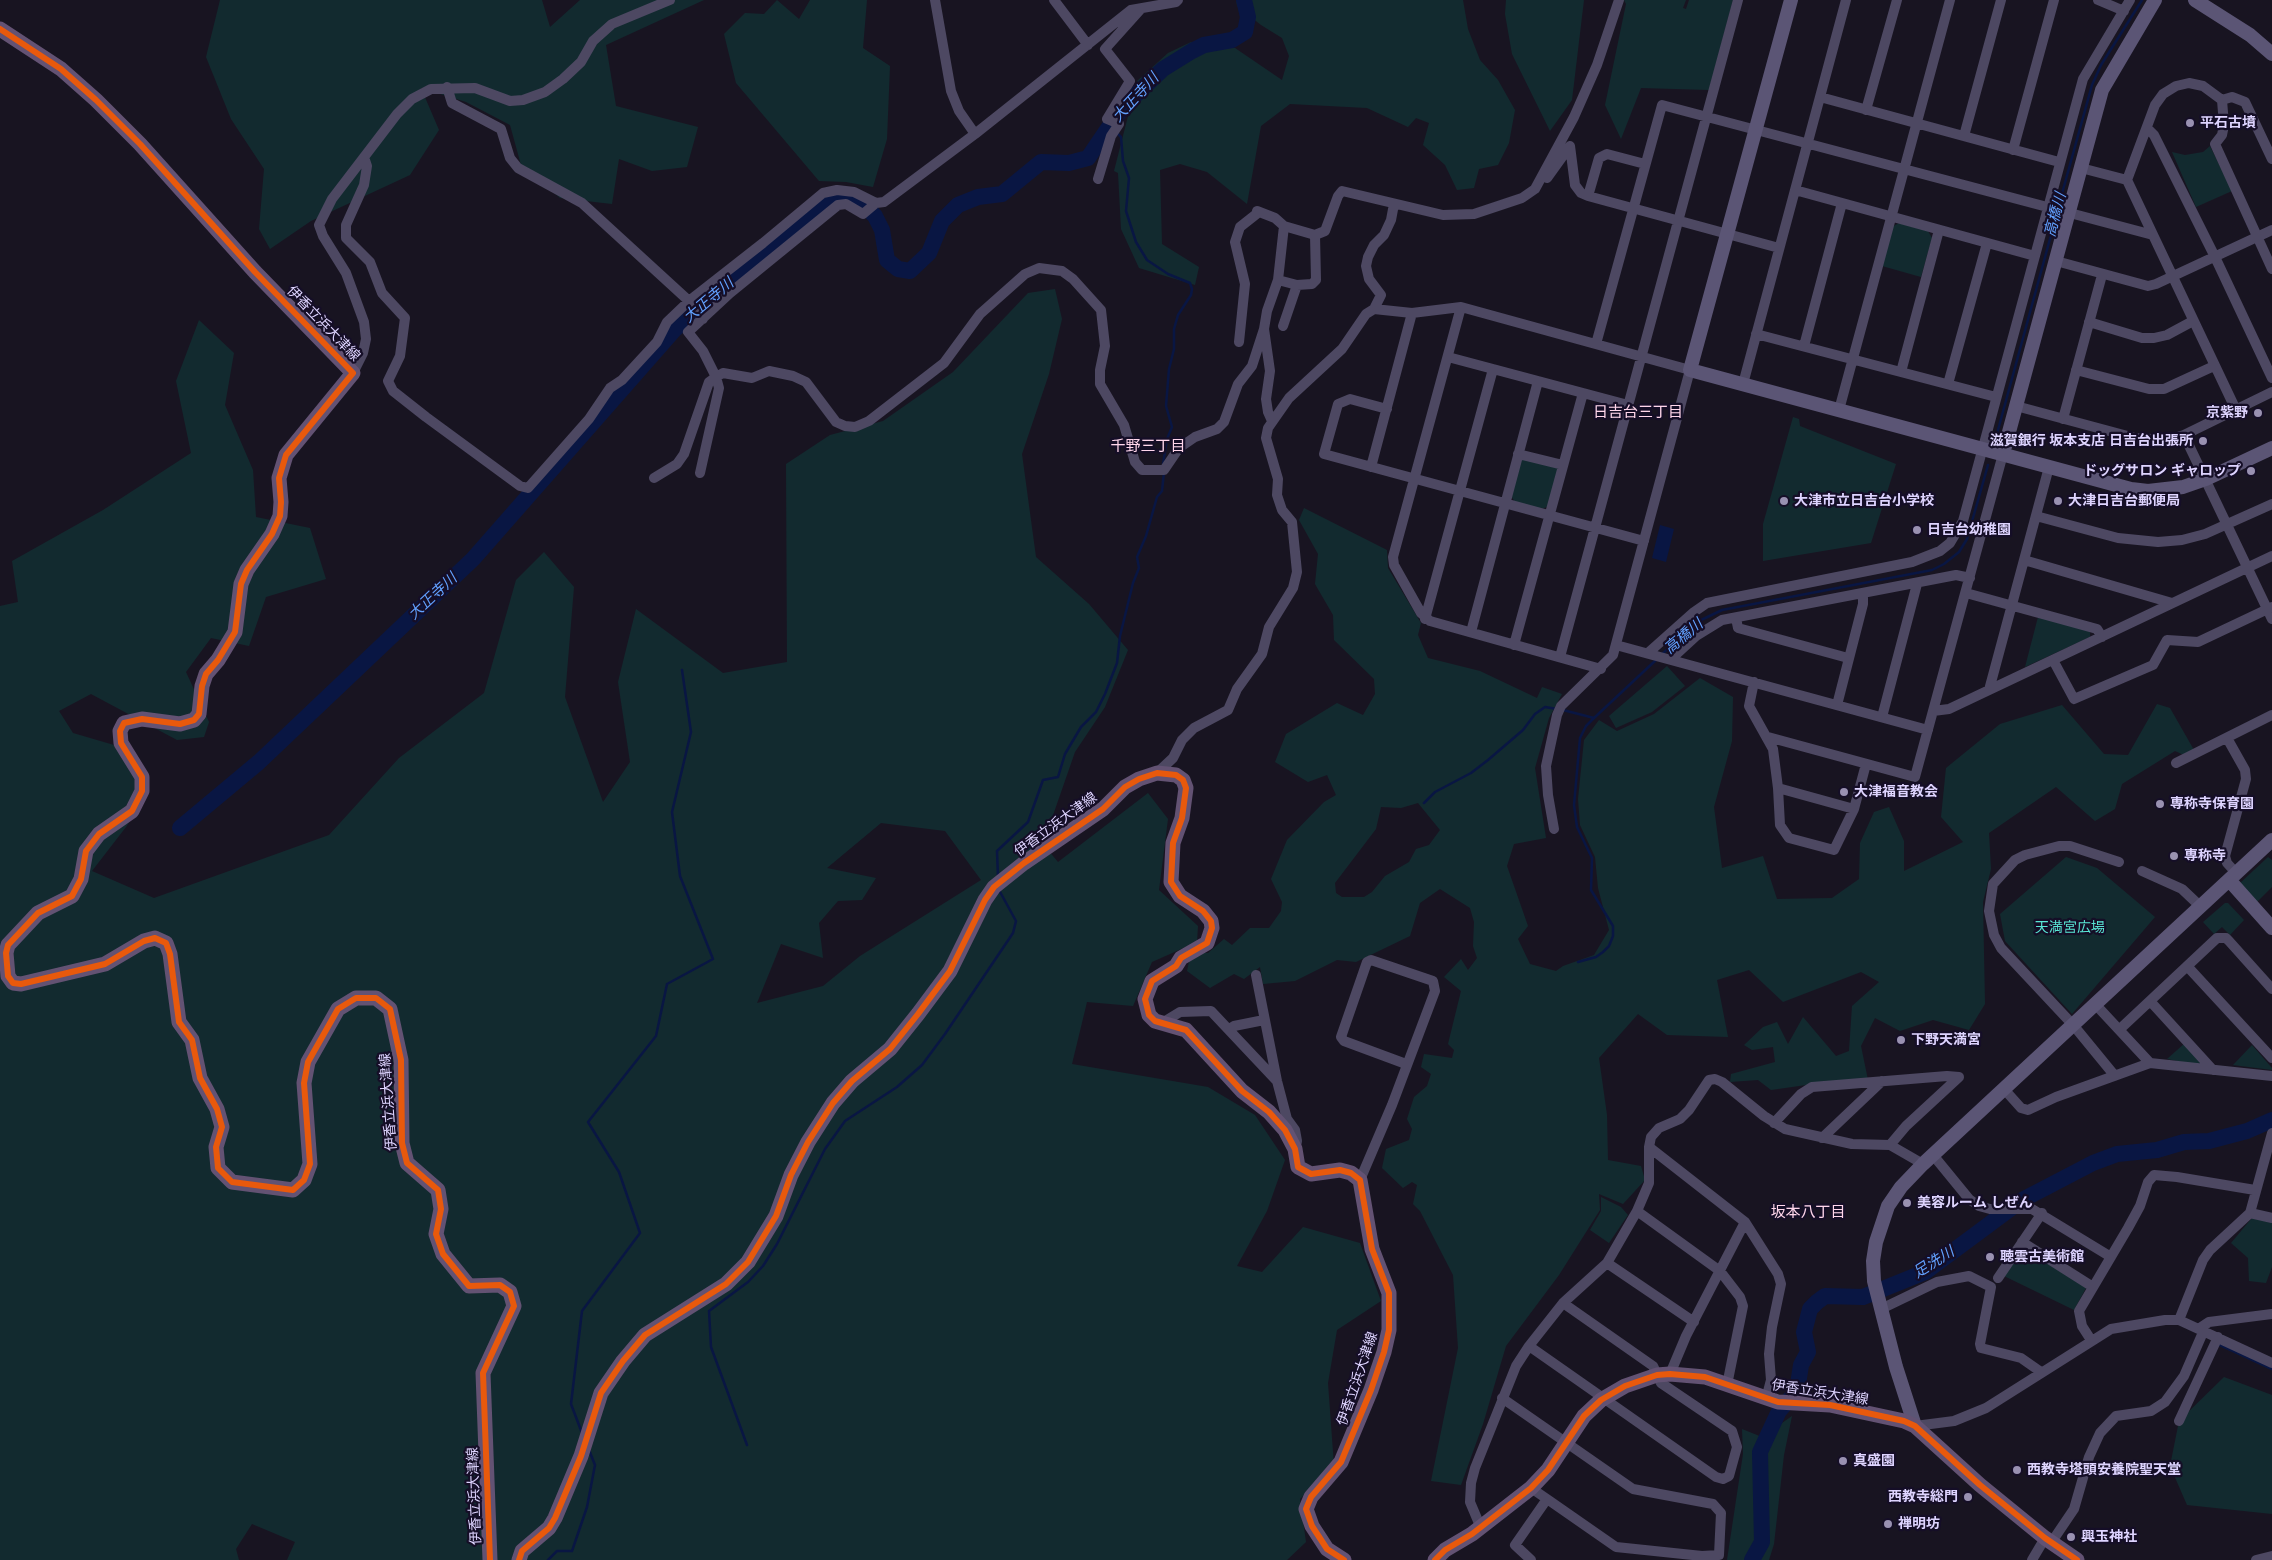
<!DOCTYPE html>
<meta charset="utf-8">
<style>
body{margin:0}
canvas{display:block;background:#181421}
</style>
<canvas width="2272" height="1560"></canvas>
<script>
const ctx = document.querySelector('canvas').getContext('2d');
ctx.lineJoin = 'round';
function fill(path, color) {
  ctx.fillStyle = color;
  ctx.fill(path, 'evenodd');
}
function toPath(rows) {
  const path = new Path2D();
  for (const r of rows) {
    path.moveTo(r[0], r[1]);
    for (let i = 2; i < r.length; i += 2) path.lineTo(r[i], r[i + 1]);
  }
  return path;
}
function stroke(path, color, width, dash) {
  ctx.strokeStyle = color;
  ctx.lineWidth = width;
  ctx.lineCap = dash ? 'butt' : 'round';
  ctx.setLineDash(dash || []);
  ctx.stroke(path);
}
function write(font, color, halo, rows, align = 'center') {
  ctx.font = font + ' "Varela Round","Noto Sans JP",sans-serif';
  ctx.lineWidth = 4.5;
  ctx.setLineDash([]);
  ctx.textBaseline = 'middle';
  ctx.strokeStyle = halo;
  ctx.fillStyle = color;
  for (const [text, x, y, turn = 0] of rows) {
    ctx.save();
    ctx.translate(x, y);
    ctx.rotate((+turn || 0) * Math.PI / 180);
    ctx.textAlign = isNaN(turn) ? turn : align;
    if (halo) ctx.strokeText(text, 0, 0);
    ctx.fillText(text, 0, 0);
    ctx.restore();
  }
}
fill(toPath([
 [220,0,542,0,550,27,580,0,704,0,606,45,616,106,698,127,687,167,652,171,619,159,612,204,560,198,521,165,510,125,466,102,421,88,439,130,410,175,311,221,270,249,259,229,264,169,231,119,206,57],
 [777,0,799,19,810,0,867,0,863,48,890,66,887,139,873,187,846,182,819,181,736,83,724,34,745,13,764,14],
 [1236,0,1463,0,1468,29,1480,60,1498,80,1515,110,1509,143,1498,165,1479,169,1474,188,1457,190,1445,165,1423,145,1429,123,1416,118,1408,127,1367,108,1290,104,1261,126,1247,204,1207,172,1180,164,1160,170,1162,244,1199,267,1195,285,1139,268,1121,229,1118,173,1114,171,1137,81,1168,53,1191,42,1235,48,1282,80,1289,56,1282,38,1261,25,1237,6],
 [1506,0,1584,0,1572,100,1550,131,1512,54,1505,14],
 [1624,0,1686,0,1683,8,1686,9,1689,0,1733,0,1709,90,1641,88,1621,139,1605,105,1626,4],
 [2210,146,2232,191,2196,207,2172,152,2185,155,2203,152],
 [1899,223,1928,231,1932,238,1921,277,1882,266,1892,227],
 [1055,289,1062,319,1049,374,1022,454,1036,557,1089,604,1128,650,1105,707,1075,752,1043,844,1058,862,1148,793,1168,819,1159,890,1198,926,1197,942,1152,962,1133,1006,1087,1002,1072,1064,1208,1087,1255,1115,1285,1160,1267,1211,1237,1266,1262,1272,1303,1227,1360,1243,1381,1301,1337,1330,1328,1383,1334,1466,1300,1499,1306,1542,1287,1560,287,1560,295,1542,252,1524,236,1549,239,1560,0,1560,0,606,18,602,12,561,103,510,191,453,176,381,199,320,234,353,225,405,253,470,256,517,310,528,326,579,266,597,249,646,211,638,186,672,209,722,204,737,177,740,91,694,59,711,73,733,114,745,149,790,126,827,92,871,154,898,329,835,399,758,484,693,516,580,544,552,574,587,565,697,603,802,630,762,618,682,636,609,723,673,787,662,786,464,830,435,883,421,953,372,1028,293],
 [881,823,945,831,981,880,860,956,823,986,757,1003,781,944,823,958,819,923,838,901,862,900,876,878,827,868],
 [1793,417,1799,419,1800,426,1896,464,1871,543,1763,561,1763,524],
 [1522,456,1559,467,1549,506,1542,509,1515,502,1511,496],
 [1304,508,1387,550,1388,568,1421,623,1418,635,1428,658,1480,671,1537,698,1542,687,1562,694,1549,718,1535,768,1546,838,1514,844,1507,866,1528,926,1518,939,1530,964,1556,971,1563,966,1594,955,1609,930,1598,888,1595,857,1580,825,1578,799,1584,740,1599,720,1617,731,1654,714,1700,678,1733,697,1732,741,1714,807,1722,868,1763,856,1777,899,1832,898,1859,879,1860,843,1874,812,1889,807,1904,841,1904,871,1963,842,1941,817,1946,768,2000,724,2062,705,2104,754,2128,755,2157,704,2170,708,2194,750,2186,756,2175,751,2122,784,2115,809,2095,821,2056,787,1989,833,1991,869,1983,902,1985,1004,1969,1030,1933,1020,1900,1031,1875,1018,1861,1046,1868,1080,1834,1081,1771,1090,1758,1080,1730,1082,1731,1074,1775,1062,1773,1047,1752,1050,1744,1045,1763,1027,1777,1022,1788,1044,1803,1017,1836,1056,1849,1051,1852,1006,1879,982,1861,972,1783,1002,1749,970,1717,980,1728,1037,1667,1035,1638,1014,1599,1058,1607,1115,1608,1160,1641,1166,1645,1180,1623,1204,1599,1194,1600,1210,1559,1275,1506,1346,1483,1424,1461,1485,1431,1481,1458,1348,1453,1275,1420,1211,1413,1204,1417,1185,1412,1182,1403,1188,1382,1168,1386,1149,1409,1140,1412,1129,1407,1119,1414,1097,1427,1086,1431,1074,1421,1067,1424,1054,1452,1058,1454,1050,1448,1044,1461,991,1444,977,1461,959,1468,970,1477,958,1473,946,1474,922,1470,908,1440,889,1420,903,1410,936,1356,962,1337,960,1295,981,1263,984,1260,967,1244,979,1234,974,1210,988,1187,971,1190,957,1200,952,1208,953,1224,939,1232,945,1250,928,1269,928,1281,911,1282,902,1271,879,1287,840,1324,802,1336,795,1327,775,1308,782,1275,762,1286,734,1337,703,1363,715,1375,694,1374,679,1334,640,1333,615,1315,584,1318,554,1299,520],
 [1418,803,1440,830,1429,845,1416,849,1409,862,1385,876,1372,892,1364,897,1342,897,1336,893,1335,883,1376,829,1381,807,1401,808],
 [2038,617,2090,631,2090,637,2025,667],
 [1667,666,1685,686,1652,712,1616,728,1609,716],
 [2066,857,2097,868,2155,917,2072,1014,2005,941,2000,914],
 [2268,857,2272,860,2272,887,2256,903,2239,884],
 [2225,903,2228,903,2244,920,2230,935,2222,927,2214,934,2203,922],
 [2185,1043,2204,1066,2167,1059],
 [2252,1045,2272,1068,2272,1070,2233,1065],
 [1601,1197,1621,1207,1628,1215,1609,1243,1590,1230,1601,1211],
 [2252,1218,2272,1223,2272,1267,2266,1283,2249,1281,2248,1258,2231,1243],
 [2024,1248,2086,1288,2074,1310,2004,1276],
 [2224,1377,2272,1395,2272,1514,2187,1505,2170,1466,2179,1421],
 [1792,1416,1784,1455,1774,1544,1769,1560,1727,1560,1743,1454,1742,1429,1762,1437]
]), '#122a2f');
fill(toPath([
 [1660,525,1674,529,1666,562,1652,558]
]), '#091643');
stroke(toPath([
 [1117,133,1121,137,1123,161,1129,178,1126,211,1136,242,1147,260,1168,274,1190,283,1192,289,1191,295,1178,315,1174,329,1174,349,1169,369,1166,406,1172,427,1167,439,1163,464],
 [2058,208,2092,85,2101,65,2142,0],
 [1995,441,2057,213],
 [1661,655,1697,622,1722,610,1932,570,1944,564,1959,552,1967,539,1988,465],
 [1563,710,1594,718,1656,660],
 [1424,803,1435,792,1471,773,1488,760,1523,730,1535,714,1545,707,1557,709],
 [998,877,997,851,1028,822,1043,780,1058,777,1065,754,1081,727,1096,712,1105,694,1117,663,1120,636,1133,583,1139,568,1137,557,1146,536,1157,497,1162,491,1164,472],
 [1578,962,1596,957,1603,952,1609,946,1613,936,1613,926,1591,890,1592,858,1577,827,1574,805,1580,738,1586,726,1594,718],
 [2220,1345,2272,1369],
 [582,1433,571,1404,582,1311,640,1233,619,1172,588,1122,656,1036,667,984,713,959,680,876,672,812,691,732,682,670],
 [747,1445,711,1347,709,1311,748,1282,763,1266,777,1244,825,1149,845,1121,897,1087,922,1065,945,1034,1013,933,1016,921,999,890],
 [548,1560,557,1551,572,1551,587,1507,595,1465,589,1450]
]), '#091643', 2.5);
stroke(toPath([
 [180,828,259,762,473,559,675,329,825,205,839,197,863,204,875,216,882,230,887,260,898,269,910,271,929,253,942,221,958,205,978,197,1002,194,1041,162,1069,163,1088,158,1122,108,1163,69,1192,51,1204,45,1232,40,1245,32,1248,17,1244,0],
 [1752,1560,1762,1542,1760,1452,1779,1411,1797,1391,1801,1365,1808,1352,1804,1332,1810,1309,1817,1302,1825,1296,1863,1297,1925,1272,2022,1200,2093,1163,2117,1154,2157,1150,2184,1142,2209,1141,2247,1131,2272,1120]
]), '#091643', 16);
stroke(toPath([
 [935,0,951,91,959,111,975,134],
 [1054,0,1088,45],
 [2098,0,2124,11],
 [447,87,452,103,501,129,510,158,518,168,582,203,689,301,703,319],
 [1820,97,2059,162],
 [2222,100,2232,97,2245,102,2272,159],
 [1866,110,1897,0],
 [2147,128,2154,135,2215,257,2272,378],
 [1964,136,2001,0],
 [2013,150,2054,0],
 [364,157,367,166,364,185,346,225,346,238,370,262,382,293,405,318,400,356,388,381,393,391,426,417,520,486,528,488,589,419,610,388,622,380,657,342,667,322,689,301,763,243,823,193,837,190,854,192,876,203],
 [1645,164,1607,154,1599,158,1588,196,1779,248],
 [2081,168,2127,180],
 [1547,178,1570,146,1575,185,1581,193,1588,196],
 [1098,179,1111,136,1119,124,1107,119,1130,81,1105,49,1140,10],
 [1795,190,2035,256],
 [1257,211,1275,218,1284,226,1315,235,1325,231,1338,196,1342,191,1443,215,1474,214,1522,198,1535,189,1574,117,1597,65,1619,0],
 [2056,261,2148,286,2156,284,2272,230],
 [1278,280,1297,285],
 [1461,307,1393,557,1394,565,1421,613,1430,621,1601,669],
 [1374,309,1412,313,1461,307,1690,370,1613,655,1561,706,1557,715,1546,766,1548,795,1554,829],
 [2089,322,2142,338,2154,338,2167,335,2193,321],
 [1283,326,1297,285,1312,284,1316,280,1315,235],
 [1756,334,1996,397],
 [1239,342,1245,284,1235,242,1240,227,1259,212],
 [1596,344,1662,105,2153,235],
 [1804,346,1842,203],
 [1448,357,1628,405],
 [2076,370,2149,389,2164,389,2214,366],
 [1901,372,1939,230],
 [353,373,363,353,366,339,364,322,346,273,323,236,319,225,332,199,397,114,412,99,431,89,475,88,510,101,523,100,545,92,563,79,581,62,593,41,612,24,670,0],
 [1743,384,1846,0],
 [1948,384,1987,243],
 [2016,406,2135,438,2168,440,2184,435,2272,392],
 [1387,409,1350,399,1338,404,1324,454,1644,541],
 [1839,410,1950,0],
 [2236,410,2127,180,2155,105,2163,94,2176,86,2189,83,2203,86,2222,100,2224,125,2222,135,2215,144,2272,269],
 [2063,419,2102,275],
 [1272,421,1268,412,1266,399,1270,371,1264,329,1267,311,1278,280,1284,226],
 [2184,435,2272,619],
 [1518,454,1563,465],
 [1371,467,1412,313],
 [700,473,719,388,716,377,723,373,752,378,769,371,793,376,806,382,836,422,845,426,855,427,869,421,944,363,980,314,1025,274,1039,268,1062,271,1073,279,1101,310,1105,346,1100,370,1100,384,1124,425,1135,462,1142,470,1164,470,1179,448,1195,437,1217,429,1224,422,1238,384,1252,366,1264,329],
 [654,478,677,464,684,454,709,382,716,377,703,351,688,332,730,293,838,205,846,204,863,214,876,203,884,202,975,134,1131,10,1176,2,1178,0],
 [2036,516,2118,538,2158,542,2182,540,2205,534,2272,504],
 [2024,560,2172,603],
 [1966,593,2097,629,2102,637],
 [1736,618,1738,628,1848,658],
 [1425,619,1493,369],
 [1471,632,1538,381],
 [1514,645,1583,393],
 [1616,645,1928,730],
 [1648,653,1694,612,1707,603,1912,562,1940,551,1950,543,1963,521,2083,79,2130,0],
 [1560,657,1738,0],
 [1671,659,1696,636,1722,620,1956,575,1970,578],
 [2053,660,2074,699,2153,665,2167,640,2198,642,2272,607],
 [1754,682,1749,706,1773,749,1778,788,1854,809],
 [1989,690,2049,467],
 [1837,705,1863,604,1863,594],
 [1933,711,1949,709,2272,556],
 [1882,717,1917,584],
 [1768,737,1915,777,2003,454],
 [2227,738,2245,770,2246,779,2225,856,2227,863,2237,874],
 [2176,763,2272,715],
 [1157,773,1173,758,1182,740,1194,728,1228,710,1237,689,1262,654,1269,627,1293,588,1297,572,1292,522,1282,510,1277,495,1278,479,1266,438,1268,428,1289,398,1342,349,1366,314,1374,309,1381,295,1369,279,1366,266,1368,257,1374,245,1384,235,1391,220,1394,204],
 [1778,788,1780,825,1789,838,1834,850,1854,809,1866,764],
 [2142,871,2182,889,2201,907],
 [2187,966,2272,1058],
 [1256,975,1277,1081,1287,1119,1295,1130,1297,1141,1296,1146],
 [2150,1001,2213,1070],
 [2096,1005,2150,1063],
 [1162,1023,1180,1012,1211,1011,1276,1080],
 [1229,1029,1234,1026,1264,1020],
 [2120,1029,2217,938,2226,938,2229,941,2272,989],
 [2115,1076,2074,1026,2001,948,1994,935,1989,911,1993,884,2015,860,2025,855,2059,846,2070,846,2119,862],
 [2004,1089,2021,1108,2028,1110,2056,1097,2150,1063,2272,1076],
 [1774,1123,1801,1094,1812,1087,1947,1076,1959,1077],
 [1822,1138,1882,1081],
 [1890,1145,1906,1126,1959,1077],
 [1649,1147,1745,1222,1778,1274,1781,1284,1772,1327,1769,1354,1771,1380,1766,1399],
 [1933,1155,1969,1199,1979,1206,1990,1209,2032,1209,2111,1257],
 [1360,1180,1392,1105,1435,991,1433,981,1371,960,1367,962,1341,1037,1344,1041,1406,1064],
 [1637,1211,1720,1271,1740,1297,1743,1306,1727,1385],
 [2250,1213,2272,1218],
 [2022,1242,2093,1287],
 [1607,1263,1694,1322],
 [1998,1278,2042,1213],
 [1881,1309,1937,1282,1969,1276,1991,1287,1980,1344,1981,1348,2021,1358,2041,1372],
 [2179,1320,2203,1260,2210,1250,2250,1213,2272,1133],
 [2200,1328,2209,1322,2272,1314],
 [2091,1340,2082,1326,2079,1311,2128,1228,2140,1206,2148,1182,2154,1175,2177,1177,2255,1190],
 [1529,1346,1716,1477,1723,1479,1729,1476,1737,1447,1732,1431,1661,1383,1653,1366,1563,1303],
 [1670,1374,1686,1336,1745,1222],
 [1502,1398,1633,1489,1713,1504,1721,1513,1719,1555,1702,1556,1700,1560],
 [2179,1421,2218,1337],
 [1915,1426,1954,1421,1986,1408,2111,1329,2165,1320,2179,1320,2272,1363],
 [1531,1488,1547,1499,1515,1545,1531,1560],
 [1547,1499,1616,1547,1702,1556],
 [1481,1528,1470,1502,1471,1483,1475,1468,1516,1366,1529,1346,1563,1303,1607,1263,1637,1211,1649,1183,1649,1147,1651,1137,1659,1128,1680,1119,1689,1110,1709,1080,1715,1079,1722,1082,1764,1116,1785,1129,1852,1144,1890,1145,1923,1164],
 [2051,1543,2074,1509,2089,1457,2100,1433,2116,1416,2151,1411,2165,1402,2184,1376,2204,1330],
 [2032,1560,2045,1538],
 [2256,1560,2272,1556]
]), '#4d4862', 10);
stroke(toPath([
 [1791,0,1690,370,2131,489,2148,491,2183,487,2206,479,2272,448],
 [2195,0,2250,35,2272,54],
 [2003,454,2102,90,2155,0],
 [2230,881,2272,928],
 [1915,1426,1896,1367,1874,1281,1873,1261,1876,1242,1888,1206,1901,1187,1923,1164,2272,840]
]), '#5b5575', 14);
stroke(toPath([
 [0,29,61,69,96,100,140,144,255,272,353,373,286,455,279,478,281,502,280,516,272,534,247,570,241,584,235,632,218,660,206,674,202,686,199,714,194,720,180,724,142,719,124,723,120,731,121,743,142,777,142,791,132,811,99,834,86,851,81,879,72,896,38,913,8,945,6,953,8,976,13,983,21,984,105,964,144,941,155,938,166,943,170,954,179,1022,192,1040,200,1078,217,1109,222,1127,216,1147,218,1168,232,1182,293,1190,304,1180,310,1164,304,1083,308,1062,338,1009,356,998,376,998,390,1009,401,1060,402,1143,407,1163,438,1190,441,1209,436,1234,443,1254,469,1286,500,1285,510,1292,514,1306,483,1373,490,1560],
 [519,1560,522,1551,549,1528,555,1518,581,1456,601,1393,623,1361,645,1335,726,1284,748,1262,776,1216,791,1175,808,1142,833,1103,852,1081,890,1049,918,1014,950,971,985,900,994,887,1024,863,1103,809,1125,787,1139,779,1157,773,1176,775,1183,780,1186,788,1182,818,1173,843,1171,882,1180,896,1203,911,1211,921,1212,928,1207,943,1181,958,1176,966,1152,981,1145,999,1149,1015,1155,1021,1186,1030,1242,1091,1269,1112,1285,1130,1295,1149,1298,1167,1311,1174,1340,1170,1351,1173,1360,1180,1372,1249,1389,1293,1389,1330,1384,1352,1371,1390,1341,1462,1311,1497,1306,1509,1312,1526,1327,1549,1344,1560],
 [1435,1560,1445,1550,1472,1534,1531,1488,1548,1470,1584,1416,1601,1400,1625,1386,1657,1375,1670,1374,1705,1377,1778,1402,1830,1405,1904,1421,1915,1426,1980,1485,2045,1538,2077,1560]
]), '#635273', 15);
stroke(toPath([
 [0,29,61,69,96,100,140,144,255,272,353,373,286,455,279,478,281,502,280,516,272,534,247,570,241,584,235,632,218,660,206,674,202,686,199,714,194,720,180,724,142,719,124,723,120,731,121,743,142,777,142,791,132,811,99,834,86,851,81,879,72,896,38,913,8,945,6,953,8,976,13,983,21,984,105,964,144,941,155,938,166,943,170,954,179,1022,192,1040,200,1078,217,1109,222,1127,216,1147,218,1168,232,1182,293,1190,304,1180,310,1164,304,1083,308,1062,338,1009,356,998,376,998,390,1009,401,1060,402,1143,407,1163,438,1190,441,1209,436,1234,443,1254,469,1286,500,1285,510,1292,514,1306,483,1373,490,1560],
 [519,1560,522,1551,549,1528,555,1518,581,1456,601,1393,623,1361,645,1335,726,1284,748,1262,776,1216,791,1175,808,1142,833,1103,852,1081,890,1049,918,1014,950,971,985,900,994,887,1024,863,1103,809,1125,787,1139,779,1157,773,1176,775,1183,780,1186,788,1182,818,1173,843,1171,882,1180,896,1203,911,1211,921,1212,928,1207,943,1181,958,1176,966,1152,981,1145,999,1149,1015,1155,1021,1186,1030,1242,1091,1269,1112,1285,1130,1295,1149,1298,1167,1311,1174,1340,1170,1351,1173,1360,1180,1372,1249,1389,1293,1389,1330,1384,1352,1371,1390,1341,1462,1311,1497,1306,1509,1312,1526,1327,1549,1344,1560],
 [1435,1560,1445,1550,1472,1534,1531,1488,1548,1470,1584,1416,1601,1400,1625,1386,1657,1375,1670,1374,1705,1377,1778,1402,1830,1405,1904,1421,1915,1426,1980,1485,2045,1538,2077,1560]
]), '#e8590c', 6);
for (const [x, y, r, color] of [
 [2190,123,5,"#9991b1"],
 [2258,413,5,"#9991b1"],
 [2203,441,5,"#9991b1"],
 [2251,471,5,"#9991b1"],
 [1784,501,5,"#9991b1"],
 [2058,501,5,"#9991b1"],
 [1917,530,5,"#9991b1"],
 [1844,792,5,"#9991b1"],
 [2160,804,5,"#9991b1"],
 [2174,856,5,"#9991b1"],
 [1901,1040,5,"#9991b1"],
 [1907,1203,5,"#9991b1"],
 [1990,1257,5,"#9991b1"],
 [1843,1461,5,"#9991b1"],
 [2017,1470,5,"#9991b1"],
 [1968,1497,5,"#9991b1"],
 [1888,1524,5,"#9991b1"],
 [2071,1537,5,"#9991b1"]
]) {
  const dot = new Path2D();
  dot.arc(x, y, r, 0, 2 * Math.PI);
  ctx.fillStyle = color;
  ctx.fill(dot);
  stroke(dot, '#150e27', 2);
}
write('bold 14px', '#ded4ff', '#150e27', [
 ["平石古墳",2200,123],
 ["京紫野",2248,413,"right"],
 ["滋賀銀行 坂本支店 日吉台出張所",2193,441,"right"],
 ["ドッグサロン ギャロップ",2241,471,"right"],
 ["大津市立日吉台小学校",1794,501],
 ["大津日吉台郵便局",2068,501],
 ["日吉台幼稚園",1927,530],
 ["大津福音教会",1854,792],
 ["専称寺保育園",2170,804],
 ["専称寺",2184,856],
 ["下野天満宮",1911,1040],
 ["美容ルーム しぜん",1917,1203],
 ["聴雲古美術館",2000,1257],
 ["真盛園",1853,1461],
 ["西教寺塔頭安養院聖天堂",2027,1470],
 ["西教寺総門",1958,1497,"right"],
 ["禅明坊",1898,1524],
 ["興玉神社",2081,1537]
], 'left');
write('14px', '#ded4ff', '#150e27', [
 ["伊香立浜大津線",323,324,46],
 ["伊香立浜大津線",1056,825,-36],
 ["伊香立浜大津線",389,1102,-94],
 ["伊香立浜大津線",1358,1379,-71],
 ["伊香立浜大津線",1820,1393,9],
 ["伊香立浜大津線",475,1496,-92]
]);
write('14px', '#59e6d5', '#150e27', [
 ["天満宮広場",2070,928]
]);
write('italic 15px', '#62a1ff', '#150e27', [
 ["大正寺川",1136,98,-47],
 ["高橋川",2056,215,-75],
 ["大正寺川",709,301,-40],
 ["大正寺川",433,597,-43],
 ["高橋川",1684,637,-40],
 ["足洗川",1934,1263,-32]
]);
write('15px', '#ffd6eb', '#150e27', [
 ["日吉台三丁目",1638,413],
 ["千野三丁目",1148,447],
 ["坂本八丁目",1808,1213]
]);
</script>
